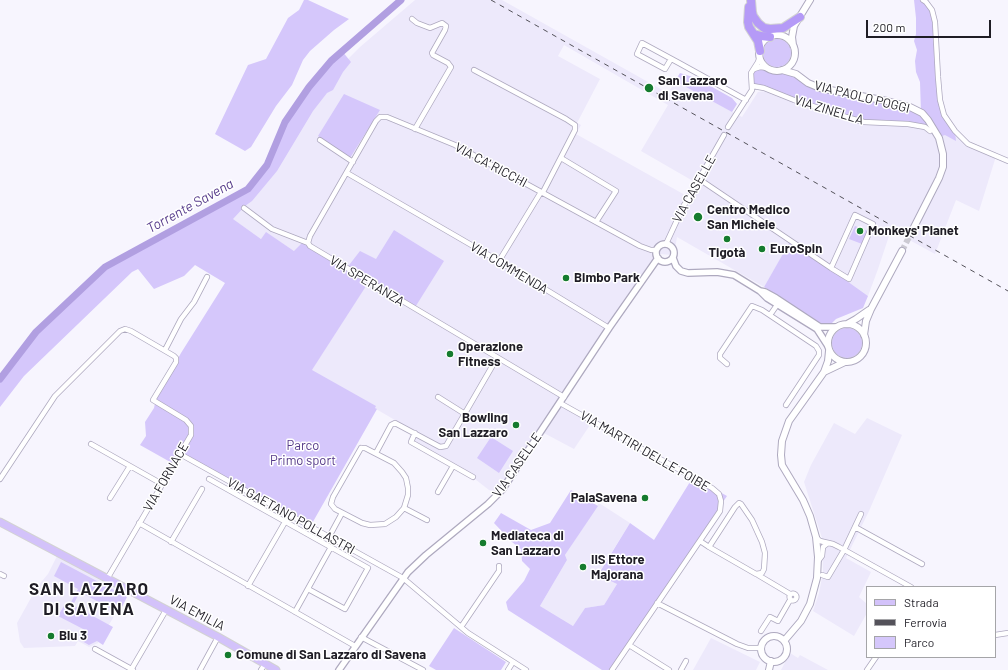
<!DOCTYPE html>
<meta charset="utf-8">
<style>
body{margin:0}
#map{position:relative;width:1008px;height:670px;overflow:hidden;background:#f7f5fe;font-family:Barlow,sans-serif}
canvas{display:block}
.legend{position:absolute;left:866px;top:586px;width:130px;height:72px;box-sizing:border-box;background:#fff;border:1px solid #a5a5a8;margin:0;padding:5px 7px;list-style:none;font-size:12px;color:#1f1d25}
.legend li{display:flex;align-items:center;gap:8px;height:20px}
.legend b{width:20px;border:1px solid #a5a5a8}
.scale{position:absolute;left:866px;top:20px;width:125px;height:18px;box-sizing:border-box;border:2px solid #1f1d25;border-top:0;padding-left:5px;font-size:12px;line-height:14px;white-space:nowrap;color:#1f1d25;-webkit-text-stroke:3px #fff;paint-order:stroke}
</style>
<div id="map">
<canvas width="1008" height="670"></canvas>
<ul class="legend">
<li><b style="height:5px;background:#d3c2fa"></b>Strada</li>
<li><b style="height:5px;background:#54525a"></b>Ferrovia</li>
<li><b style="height:11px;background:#d5c7fb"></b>Parco</li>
</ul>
<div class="scale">200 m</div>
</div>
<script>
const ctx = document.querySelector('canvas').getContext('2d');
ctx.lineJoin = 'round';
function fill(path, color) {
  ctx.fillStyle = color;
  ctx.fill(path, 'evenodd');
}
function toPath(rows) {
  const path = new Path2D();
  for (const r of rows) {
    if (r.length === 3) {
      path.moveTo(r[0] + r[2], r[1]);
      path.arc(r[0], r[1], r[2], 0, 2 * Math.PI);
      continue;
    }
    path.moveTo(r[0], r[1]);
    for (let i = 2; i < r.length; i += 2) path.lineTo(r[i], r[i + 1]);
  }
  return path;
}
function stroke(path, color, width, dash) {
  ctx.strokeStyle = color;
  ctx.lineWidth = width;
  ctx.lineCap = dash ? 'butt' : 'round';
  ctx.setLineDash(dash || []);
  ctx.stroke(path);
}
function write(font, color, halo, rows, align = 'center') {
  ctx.font = font + ' Barlow,sans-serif';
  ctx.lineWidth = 3;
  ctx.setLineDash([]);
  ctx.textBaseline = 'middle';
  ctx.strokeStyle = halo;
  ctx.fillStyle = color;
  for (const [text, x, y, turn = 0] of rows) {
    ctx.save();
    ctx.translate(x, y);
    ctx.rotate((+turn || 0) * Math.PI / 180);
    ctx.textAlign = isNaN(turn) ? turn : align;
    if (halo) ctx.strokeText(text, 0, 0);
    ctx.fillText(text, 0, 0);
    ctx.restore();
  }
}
fill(toPath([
 [415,0,502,0,673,96,675,93,670,90,675,81,742,117,758,92,767,91,937,128,997,153,979,211,956,200,935,254,891,230,878,269,868,296,791,241,764,287,677,237,674,255,658,254,558,403,592,422,574,449,542,432,499,493,489,490,471,476,408,440,412,430,311,371,368,282,376,259,347,269,294,251,266,233,261,239,228,216,239,209,337,70,360,47],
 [564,45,668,105,641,151,693,181,685,195,576,134,581,125,577,123,600,79,558,56],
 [867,418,902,435,869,511,846,558,871,572,859,597,867,604,867,613,854,636,813,611,819,593,823,572,822,538,804,482,811,465,834,423,855,434],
 [599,503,630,523,598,574,617,584,604,605,585,608,573,626,540,606,567,560,565,555],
 [57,556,128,593,98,643,89,647,78,641,75,646,24,648,20,642,17,623,37,587,48,574],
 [711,638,760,662,756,670,693,670],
 [790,653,798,658,800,655,828,670,781,670]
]), '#ede9fb');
fill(toPath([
 [304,0,308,0,349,19,334,30,310,51,303,60,292,85,276,106,251,147,245,151,215,134,248,65,266,59,288,18,299,10],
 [914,0,923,0,932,10,940,100,944,115,955,131,956,141,945,135,942,136,925,127,864,122,753,86,753,71,754,69,768,68,773,70,782,70,808,83,887,101,921,113,920,82,916,72,915,61,917,50,914,41,916,34,916,18],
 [777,53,14],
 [342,51,351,62,343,72,333,90,327,93,313,111,277,171,252,201,245,206,233,219,261,239,266,232,294,251,302,243,346,269,360,251,376,259,394,230,444,261,414,309,368,283,312,370,376,406,375,408,377,409,310,527,178,452,172,463,140,445,146,436,145,422,154,408,156,399,181,353,225,283,195,265,184,276,154,289,138,269,132,272,24,376,0,407,0,379,36,332,105,267,248,189,267,165,285,122,309,87,331,61],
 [680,73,696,78,732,98,737,104,732,112,675,81],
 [344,94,380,110,350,158,318,136],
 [855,226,868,231,862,244,849,239],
 [791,241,868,296,863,308,836,319,832,323,827,325,818,322,764,287,784,252,784,249],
 [847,343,15],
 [491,437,513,451,499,473,477,458],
 [693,477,727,496,610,670,602,670,508,610,506,602,524,581,530,569,522,561,521,549,512,542,494,523,501,513,531,530,550,523,571,490,598,506,565,555,567,560,540,606,573,626,585,608,604,605,617,584,598,575,630,523,654,540],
 [61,562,127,597,119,613,80,592,73,605,113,627,103,645,97,641,89,645,80,640,85,630,58,616,65,604,69,606,78,589,54,576],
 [454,628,506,662,501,670,436,670,429,666]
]), '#d5c7fb');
stroke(toPath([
 [0,379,36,332,105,267,248,189,267,165,285,122,309,87,331,61,401,0]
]), '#b19fe1', 7);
stroke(toPath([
 [902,251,913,229]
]), '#cccad3', 6, [6, 3]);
const minor = toPath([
 [923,0,926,2,932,10,935,22,938,77,940,100,944,115,955,131,968,144,1008,161],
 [412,19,417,23,430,28,442,23,446,26,445,30,432,53,433,55,448,63,451,67,415,129],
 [671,59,665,69,637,54,642,43,679,63,746,100],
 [754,69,760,67,768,68],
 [474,70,566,119,575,125,575,130,543,192],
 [753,86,764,88,794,100,846,117,864,122,908,124,925,127,930,131],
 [728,127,752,90,751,73,758,62,760,56],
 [320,140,353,162],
 [561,158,616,191,596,222],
 [347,173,499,261,609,328],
 [699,179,831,268,849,279,873,224,855,215,831,268],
 [244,208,272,229,308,243],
 [666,244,684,205,691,196,699,179,724,135],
 [499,261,541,192],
 [770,315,777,305],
 [165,350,181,319,194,302,207,277],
 [727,364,720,358,720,354,752,306,762,310,816,346,819,351,819,355,786,405],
 [438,397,465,414],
 [564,397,310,246,308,243,310,236,376,121,380,117,387,117,455,145,640,246,651,250,656,250],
 [560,403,712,488,719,494,721,501,720,511,716,517,612,670],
 [415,433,411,442,473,477],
 [91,444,162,484],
 [361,448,365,448,394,463,402,472,406,478,408,488,408,495,404,508,396,517,385,524,370,525,362,523,335,509,331,504,333,497,361,448],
 [376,453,391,425,395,423,440,447,446,446,497,358],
 [180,454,403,578,468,633,526,670],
 [0,479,55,396,120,331,125,329,131,331,174,356,176,358,176,362,153,400,186,420,191,426,191,435,107,579],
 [209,479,368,568,345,609,308,589],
 [438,492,453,466],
 [110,498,130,466],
 [404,508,427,520],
 [139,523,355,646],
 [855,527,922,564],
 [329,537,342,513],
 [816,537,820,541,833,544,839,547,911,587],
 [700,541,709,547,756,574,762,573,764,569,765,553,762,542,752,520,741,504,739,503,735,507,709,547],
 [171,542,202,489],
 [819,560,822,556,823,547,828,543],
 [0,574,4,576],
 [758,575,790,594],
 [822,575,828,577,844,550,861,514],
 [248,586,289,515],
 [793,597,3.5],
 [657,603,737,644,748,648,761,648],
 [295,612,331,547],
 [461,627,499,571,499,566],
 [761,631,770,617,778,621,790,600],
 [995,635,1008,633],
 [361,637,423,670],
 [629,645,669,670],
 [95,649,133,670],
 [131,670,166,610],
 [200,670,218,637],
 [261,670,265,664],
 [508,670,513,662],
 [681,670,686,661],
 [867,670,876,657]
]);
const tertiary = toPath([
 [665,253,9],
 [673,258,676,266,681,271,688,273,717,272,734,275,760,291,767,298,817,329,828,346],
 [760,291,765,292,776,298,820,327,835,327],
 [339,670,408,572,426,555,488,504,502,490,609,328,658,258]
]);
const secondary = toPath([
 [777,53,18],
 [793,45,792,37,794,26,810,0],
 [782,70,796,74,808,83,820,88,887,101,910,107,922,113,928,120,939,138,943,154,943,167,939,178,913,229],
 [847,324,856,319,869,310],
 [847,343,19],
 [864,335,866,321,871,309,902,251],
 [824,372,845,362],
 [774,649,13],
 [784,641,801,621,810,604,817,578,818,557,816,537,810,516,803,500,782,465,781,455,782,441,789,421,824,372,828,361,829,351],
 [769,670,771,661]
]);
const primary = toPath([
 [0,522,218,637,276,670]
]);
const motorway = toPath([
 [751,0,752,12,753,16,758,23,764,28,770,29,783,28,800,17],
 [749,7,748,22,749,27,758,41,760,51],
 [754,34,761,36,770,37]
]);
stroke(minor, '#aea9bf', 6);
stroke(tertiary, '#aea9bf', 8);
stroke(secondary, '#aea9bf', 8);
stroke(primary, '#d2d2d3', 9);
stroke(motorway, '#d2d2d3', 10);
stroke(minor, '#fff', 4.5);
stroke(tertiary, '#fff', 5.5);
stroke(secondary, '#fff', 6);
stroke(primary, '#d3c2fa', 7);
stroke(motorway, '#b59af7', 8);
stroke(toPath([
 [491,0,1008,291]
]), '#54525a', 1, [5, 5]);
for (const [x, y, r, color] of [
 [649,88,5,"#157b2e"],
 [698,217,5,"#157b2e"],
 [860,231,4,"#157b2e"],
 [727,239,4,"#157b2e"],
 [762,249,4,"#157b2e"],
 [566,278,4,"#157b2e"],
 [450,354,4,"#157b2e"],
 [516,425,4,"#157b2e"],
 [645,498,4,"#157b2e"],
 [483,543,4,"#157b2e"],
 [583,567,4,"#157b2e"],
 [51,636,4,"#157b2e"],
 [228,655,4,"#157b2e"]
]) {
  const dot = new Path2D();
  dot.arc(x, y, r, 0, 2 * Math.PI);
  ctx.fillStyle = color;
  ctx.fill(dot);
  stroke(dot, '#fff', 1.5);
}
write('bold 13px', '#1f1d25', '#fff', [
 ["San Lazzaro",658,81],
 ["di Savena",658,96],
 ["Centro Medico",707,210],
 ["San Michele",707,225],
 ["Monkeys' Planet",868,231],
 ["EuroSpin",770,249],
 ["Tigotà",727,253,"center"],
 ["Bimbo Park",574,278],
 ["Operazione",458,347],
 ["Fitness",458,362],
 ["Bowling",508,418,"right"],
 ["San Lazzaro",508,433,"right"],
 ["PalaSavena",637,498,"right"],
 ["Mediateca di",491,536],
 ["San Lazzaro",491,551],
 ["IIS Ettore",591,560],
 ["Majorana",591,575],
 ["Blu 3",59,636],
 ["Comune di San Lazzaro di Savena",236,655]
], 'left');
write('13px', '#1f1d25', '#fff', [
 ["VIA PAOLO POGGI",862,97,14],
 ["VIA ZINELLA",829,110,17],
 ["VIA CA' RICCHI",491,165,28],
 ["VIA CASELLE",694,189,-61],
 ["VIA COMMENDA",509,268,31],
 ["VIA SPERANZA",367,281,31],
 ["VIA MARTIRI DELLE FOIBE",645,451,30],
 ["VIA CASELLE",517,465,-55],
 ["VIA FORNACE",166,477,-60],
 ["VIA GAETANO POLLASTRI",291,516,29],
 ["VIA EMILIA",197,613,28]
]);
write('13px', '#553988', '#fff', [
 ["Parco",303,446],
 ["Primo sport",303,461]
]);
write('italic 14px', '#583d8c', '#fff', [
 ["Torrente Savena",190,206,-29]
]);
ctx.letterSpacing = '1px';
write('bold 17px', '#1f1d25', '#fff', [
 ["SAN LAZZARO",89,589],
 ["DI SAVENA",89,609]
]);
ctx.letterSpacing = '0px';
</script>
